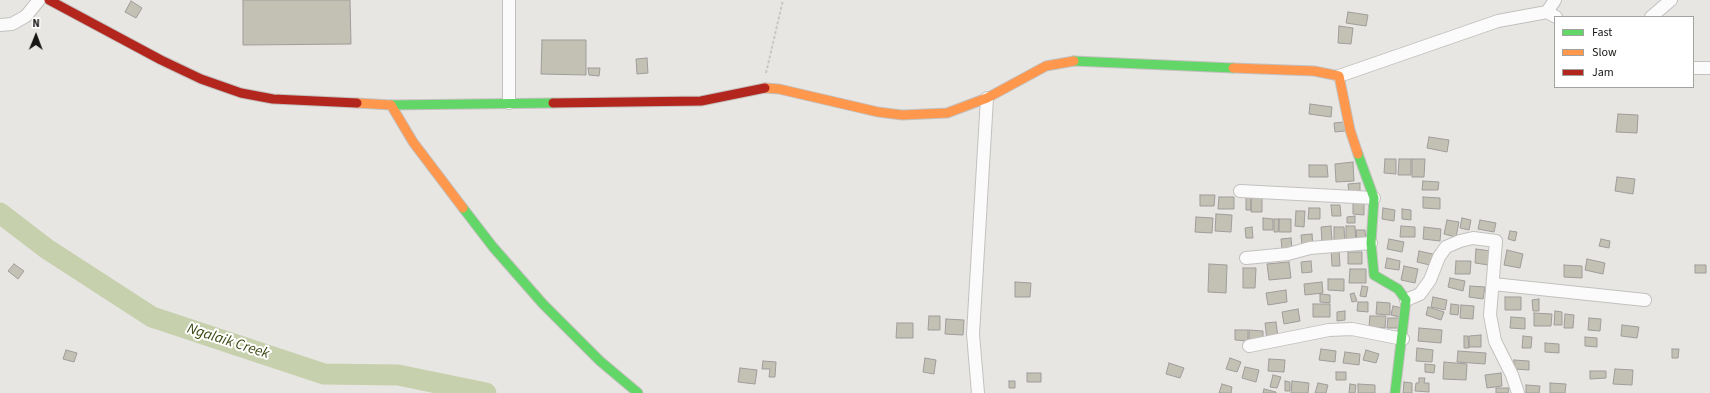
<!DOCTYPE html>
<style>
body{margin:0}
#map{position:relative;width:1710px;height:393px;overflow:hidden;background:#e8e6e3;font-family:"Source Sans 3",sans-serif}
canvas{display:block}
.legend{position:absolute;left:1554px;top:16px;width:140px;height:72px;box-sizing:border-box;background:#fff;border:1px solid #a2a2a1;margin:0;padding:5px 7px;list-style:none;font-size:12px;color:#171614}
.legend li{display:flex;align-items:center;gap:8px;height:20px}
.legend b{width:20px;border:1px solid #a2a2a1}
.north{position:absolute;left:16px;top:16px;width:40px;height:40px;-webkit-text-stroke:3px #fff;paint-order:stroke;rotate:1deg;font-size:11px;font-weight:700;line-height:16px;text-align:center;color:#171614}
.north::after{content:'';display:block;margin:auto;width:14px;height:18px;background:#171614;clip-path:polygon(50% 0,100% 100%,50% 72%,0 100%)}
</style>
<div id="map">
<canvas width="1710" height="393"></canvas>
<ul class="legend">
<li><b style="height:5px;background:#63d668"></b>Fast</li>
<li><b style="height:5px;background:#ff974d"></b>Slow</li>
<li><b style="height:5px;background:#b3261e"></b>Jam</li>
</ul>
<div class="north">N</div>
</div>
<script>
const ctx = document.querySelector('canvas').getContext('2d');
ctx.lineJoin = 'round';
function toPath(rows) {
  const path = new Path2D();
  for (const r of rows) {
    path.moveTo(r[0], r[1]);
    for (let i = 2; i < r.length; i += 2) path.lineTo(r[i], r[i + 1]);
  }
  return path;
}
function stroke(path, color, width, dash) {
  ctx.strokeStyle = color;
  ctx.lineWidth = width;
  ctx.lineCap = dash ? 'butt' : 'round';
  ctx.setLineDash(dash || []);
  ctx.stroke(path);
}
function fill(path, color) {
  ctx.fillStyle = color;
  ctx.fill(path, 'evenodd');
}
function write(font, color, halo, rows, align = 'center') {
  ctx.font = font + ' "Source Sans 3",sans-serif';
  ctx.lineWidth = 4;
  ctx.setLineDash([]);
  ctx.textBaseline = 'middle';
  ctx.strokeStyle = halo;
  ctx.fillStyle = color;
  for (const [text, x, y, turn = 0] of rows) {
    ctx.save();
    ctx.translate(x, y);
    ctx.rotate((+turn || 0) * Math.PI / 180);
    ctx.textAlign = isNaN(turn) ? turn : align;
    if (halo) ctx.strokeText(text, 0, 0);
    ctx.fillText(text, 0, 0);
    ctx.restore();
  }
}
stroke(toPath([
 [0,213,47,249,152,317,324,374,398,375,486,393]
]), '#c6d0ac', 21);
const building = toPath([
 [243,0,350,0,351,44,243,45,243,0],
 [131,1,142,8,136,18,125,12,131,1],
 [1348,12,1368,15,1366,26,1346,23,1348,12],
 [1339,26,1353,28,1351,44,1338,43,1339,26],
 [542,40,586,40,586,75,541,74,542,40],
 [647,58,648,73,637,74,636,59,647,58],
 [588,68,600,68,599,76,589,75,588,68],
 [1310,104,1332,107,1331,117,1309,114,1310,104],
 [1618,114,1638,115,1637,133,1616,132,1618,114],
 [1345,122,1345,131,1335,132,1334,123,1345,122],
 [1429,137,1449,140,1447,152,1427,148,1429,137],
 [1385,159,1396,159,1396,174,1384,173,1385,159],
 [1399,159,1411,159,1411,175,1398,175,1399,159],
 [1412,159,1425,159,1424,177,1412,177,1412,159],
 [1353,162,1354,181,1336,182,1335,164,1353,162],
 [1309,165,1327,165,1328,177,1309,177,1309,165],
 [1617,177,1635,179,1633,194,1615,191,1617,177],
 [1423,181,1439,182,1438,190,1422,190,1423,181],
 [1360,183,1360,193,1349,194,1348,184,1360,183],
 [1200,195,1215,195,1214,206,1200,206,1200,195],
 [1219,197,1234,197,1234,209,1218,209,1219,197],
 [1246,197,1251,197,1251,210,1246,210,1246,197],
 [1423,197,1440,198,1440,209,1423,208,1423,197],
 [1251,198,1262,198,1262,212,1251,212,1251,198],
 [1353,203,1364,203,1364,215,1353,214,1353,203],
 [1331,205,1340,205,1341,216,1332,216,1331,205],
 [1309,208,1320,208,1320,219,1308,219,1309,208],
 [1383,208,1395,210,1394,221,1382,219,1383,208],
 [1402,209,1411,210,1411,220,1402,219,1402,209],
 [1296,211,1305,211,1304,227,1295,226,1296,211],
 [1216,214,1232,215,1231,232,1215,231,1216,214],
 [1355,216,1355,223,1347,223,1347,217,1355,216],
 [1196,217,1213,218,1212,233,1195,232,1196,217],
 [1263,218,1273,219,1273,230,1263,230,1263,218],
 [1462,218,1471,220,1469,230,1460,228,1462,218],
 [1274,219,1279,219,1278,232,1274,232,1274,219],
 [1279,219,1291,219,1291,232,1279,232,1279,219],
 [1447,220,1459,222,1456,237,1444,234,1447,220],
 [1480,220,1496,223,1494,232,1478,229,1480,220],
 [1331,226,1332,241,1322,242,1321,227,1331,226],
 [1346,226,1355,226,1356,244,1346,244,1346,226],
 [1401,226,1415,227,1415,237,1400,237,1401,226],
 [1252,227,1253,238,1246,238,1245,228,1252,227],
 [1334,227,1344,227,1345,244,1334,244,1334,227],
 [1424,227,1441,229,1440,241,1423,239,1424,227],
 [1356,230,1365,230,1366,242,1357,243,1356,230],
 [1510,231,1517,232,1515,241,1508,239,1510,231],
 [1312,234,1313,246,1302,246,1301,235,1312,234],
 [1291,238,1292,249,1282,250,1281,239,1291,238],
 [1389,239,1404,242,1402,252,1387,249,1389,239],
 [1601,239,1610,241,1609,248,1599,246,1601,239],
 [1476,249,1491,251,1489,265,1475,263,1476,249],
 [1331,250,1339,250,1340,266,1332,266,1331,250],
 [1507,250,1523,254,1520,268,1504,265,1507,250],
 [1419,251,1437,255,1434,266,1417,262,1419,251],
 [1348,252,1362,252,1362,264,1348,264,1348,252],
 [1387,258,1400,261,1399,270,1385,268,1387,258],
 [1587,259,1605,263,1603,274,1585,270,1587,259],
 [1311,261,1312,272,1302,273,1301,262,1311,261],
 [1456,261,1471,261,1470,274,1455,274,1456,261],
 [1289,262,1291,278,1269,280,1267,264,1289,262],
 [14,264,24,271,18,279,8,271,14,264],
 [1209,264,1227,265,1226,293,1208,292,1209,264],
 [1564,265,1582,266,1582,278,1564,277,1564,265],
 [1695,265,1706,265,1706,273,1695,273,1695,265],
 [1404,266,1418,269,1415,283,1401,280,1404,266],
 [1243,268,1256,268,1255,288,1243,288,1243,268],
 [1350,269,1366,269,1366,283,1349,283,1350,269],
 [1450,278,1465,281,1463,291,1448,287,1450,278],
 [1328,279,1344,279,1344,291,1328,290,1328,279],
 [1015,282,1031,283,1030,297,1015,297,1015,282],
 [1322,282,1323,293,1305,295,1304,284,1322,282],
 [1362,286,1368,287,1366,297,1360,296,1362,286],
 [1470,286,1485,287,1483,299,1469,297,1470,286],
 [1286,290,1287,302,1268,305,1266,293,1286,290],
 [1354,293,1357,301,1352,302,1350,294,1354,293],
 [1320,294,1330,295,1330,303,1320,302,1320,294],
 [1433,297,1447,300,1445,310,1431,307,1433,297],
 [1505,297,1521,297,1521,310,1505,310,1505,297],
 [1539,299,1539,311,1533,311,1532,300,1539,299],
 [1358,302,1368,302,1368,312,1357,311,1358,302],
 [1377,302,1390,303,1390,315,1376,314,1377,302],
 [1313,304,1330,304,1330,317,1313,317,1313,304],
 [1451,304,1459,305,1458,315,1450,314,1451,304],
 [1461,305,1474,306,1473,319,1460,318,1461,305],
 [1393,306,1402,308,1400,317,1391,315,1393,306],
 [1428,307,1444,312,1441,320,1426,315,1428,307],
 [1298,309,1300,321,1284,324,1282,312,1298,309],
 [1345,311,1345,320,1337,321,1337,312,1345,311],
 [1555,311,1562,312,1562,325,1554,325,1555,311],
 [1534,313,1552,314,1551,326,1534,326,1534,313],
 [1565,314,1574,315,1573,328,1564,328,1565,314],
 [929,316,940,316,940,330,928,330,929,316],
 [1370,316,1386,316,1385,328,1369,327,1370,316],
 [1511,317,1525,318,1525,329,1510,328,1511,317],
 [1388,318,1400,318,1399,328,1387,328,1388,318],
 [1589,318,1601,319,1600,331,1588,330,1589,318],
 [946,319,964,320,963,335,945,334,946,319],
 [1276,322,1278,338,1267,340,1265,323,1276,322],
 [897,323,913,323,913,338,896,338,897,323],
 [1622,325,1639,327,1637,338,1621,336,1622,325],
 [1419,328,1442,330,1441,343,1418,341,1419,328],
 [1235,330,1248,330,1248,341,1235,340,1235,330],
 [1249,330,1263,331,1263,341,1249,341,1249,330],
 [1481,335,1481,347,1469,347,1469,336,1481,335],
 [1464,336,1468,336,1469,348,1464,348,1464,336],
 [1523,336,1532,337,1531,348,1522,348,1523,336],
 [1585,337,1597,338,1597,347,1585,346,1585,337],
 [1545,343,1559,344,1559,353,1545,352,1545,343],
 [1417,348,1433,350,1432,362,1416,361,1417,348],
 [1321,349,1336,351,1335,362,1319,360,1321,349],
 [1672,349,1679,349,1678,358,1672,358,1672,349],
 [66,350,77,353,74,362,63,359,66,350],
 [1366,350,1379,354,1376,363,1363,360,1366,350],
 [1458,351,1486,353,1485,364,1457,362,1458,351],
 [1345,352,1360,354,1359,365,1343,363,1345,352],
 [925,358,936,360,934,374,923,372,925,358],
 [1230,358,1241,362,1237,372,1226,369,1230,358],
 [1269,359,1285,360,1284,372,1268,371,1269,359],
 [1514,360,1529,361,1529,370,1514,369,1514,360],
 [763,361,776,362,775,377,769,377,770,369,762,369,763,361],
 [1444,362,1467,364,1466,380,1443,379,1444,362],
 [1169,363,1184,368,1180,378,1166,374,1169,363],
 [1425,364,1435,365,1434,373,1425,372,1425,364],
 [1245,367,1259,370,1256,382,1242,378,1245,367],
 [740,368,757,370,755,384,738,382,740,368],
 [1615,369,1633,370,1632,385,1613,384,1615,369],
 [1590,371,1606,371,1606,378,1590,379,1590,371],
 [1336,372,1346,372,1346,380,1336,380,1336,372],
 [1027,373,1041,373,1041,382,1027,382,1027,373],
 [1501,373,1502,386,1487,388,1485,375,1501,373],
 [1273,375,1281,377,1277,388,1270,387,1273,375],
 [1419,378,1425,378,1424,383,1429,383,1429,392,1415,391,1416,383,1419,383,1419,378],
 [1009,381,1015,381,1015,388,1009,388,1009,381],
 [1285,381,1290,382,1290,391,1285,391,1285,381],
 [1292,381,1309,383,1308,393,1291,393,1292,381],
 [1404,382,1412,383,1412,393,1403,393,1404,382],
 [1318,383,1328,385,1326,393,1315,393,1318,383],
 [1550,383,1566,384,1565,393,1550,393,1550,383],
 [1222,384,1232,387,1231,393,1219,393,1222,384],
 [1350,384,1356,385,1355,393,1349,393,1350,384],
 [1358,384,1375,385,1375,393,1358,393,1358,384],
 [1526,385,1540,386,1539,393,1526,393,1526,385],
 [1496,388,1509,388,1508,393,1496,393,1496,388],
 [1264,389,1276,392,1276,393,1263,393,1264,389]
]);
fill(building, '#c3c0b4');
stroke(building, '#9f9d9b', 1);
const street = toPath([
 [509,0,509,103],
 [1547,12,1555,0],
 [1651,17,1671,0],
 [0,25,12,24,26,16,39,0],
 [1693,68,1710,68],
 [1339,76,1498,21,1547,12,1556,17],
 [1240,191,1374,198],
 [1246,258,1288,254,1310,248,1371,243],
 [1493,284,1645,300],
 [1406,300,1420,294,1430,280,1439,257,1446,247,1460,241,1473,238,1496,241,1490,315,1495,341,1512,375,1518,393],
 [1249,346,1329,330,1352,329,1403,339],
 [978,393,973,334,987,98]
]);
const fast = toPath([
 [1074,61,1233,68],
 [391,105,553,103],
 [1358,154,1374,198,1371,243,1374,275,1398,289,1406,300,1395,393],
 [463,208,493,247,543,304,600,361,638,393]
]);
const slow = toPath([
 [1233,68,1314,71,1339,76,1350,130,1358,154],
 [765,88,779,89,878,112,902,115,947,113,987,98,1046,66,1074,61],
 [357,103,391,105,413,142,463,208]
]);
const jam = toPath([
 [49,0,161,60,201,79,241,93,273,99,357,103],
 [553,103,701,101,765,88]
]);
stroke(street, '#c3c1bf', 14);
stroke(fast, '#c3c1bf', 11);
stroke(slow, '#c3c1bf', 11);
stroke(jam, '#c3c1bf', 11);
stroke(toPath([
 [766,73,783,0]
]), '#c7c7c6', 2, [3, 2]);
stroke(street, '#fcfbfb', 12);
stroke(fast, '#63d668', 9);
stroke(slow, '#ff974d', 9);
stroke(jam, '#b3261e', 9);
write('italic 15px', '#3b4711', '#fff', [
 ["Ngalaik Creek",228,342,18]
]);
</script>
